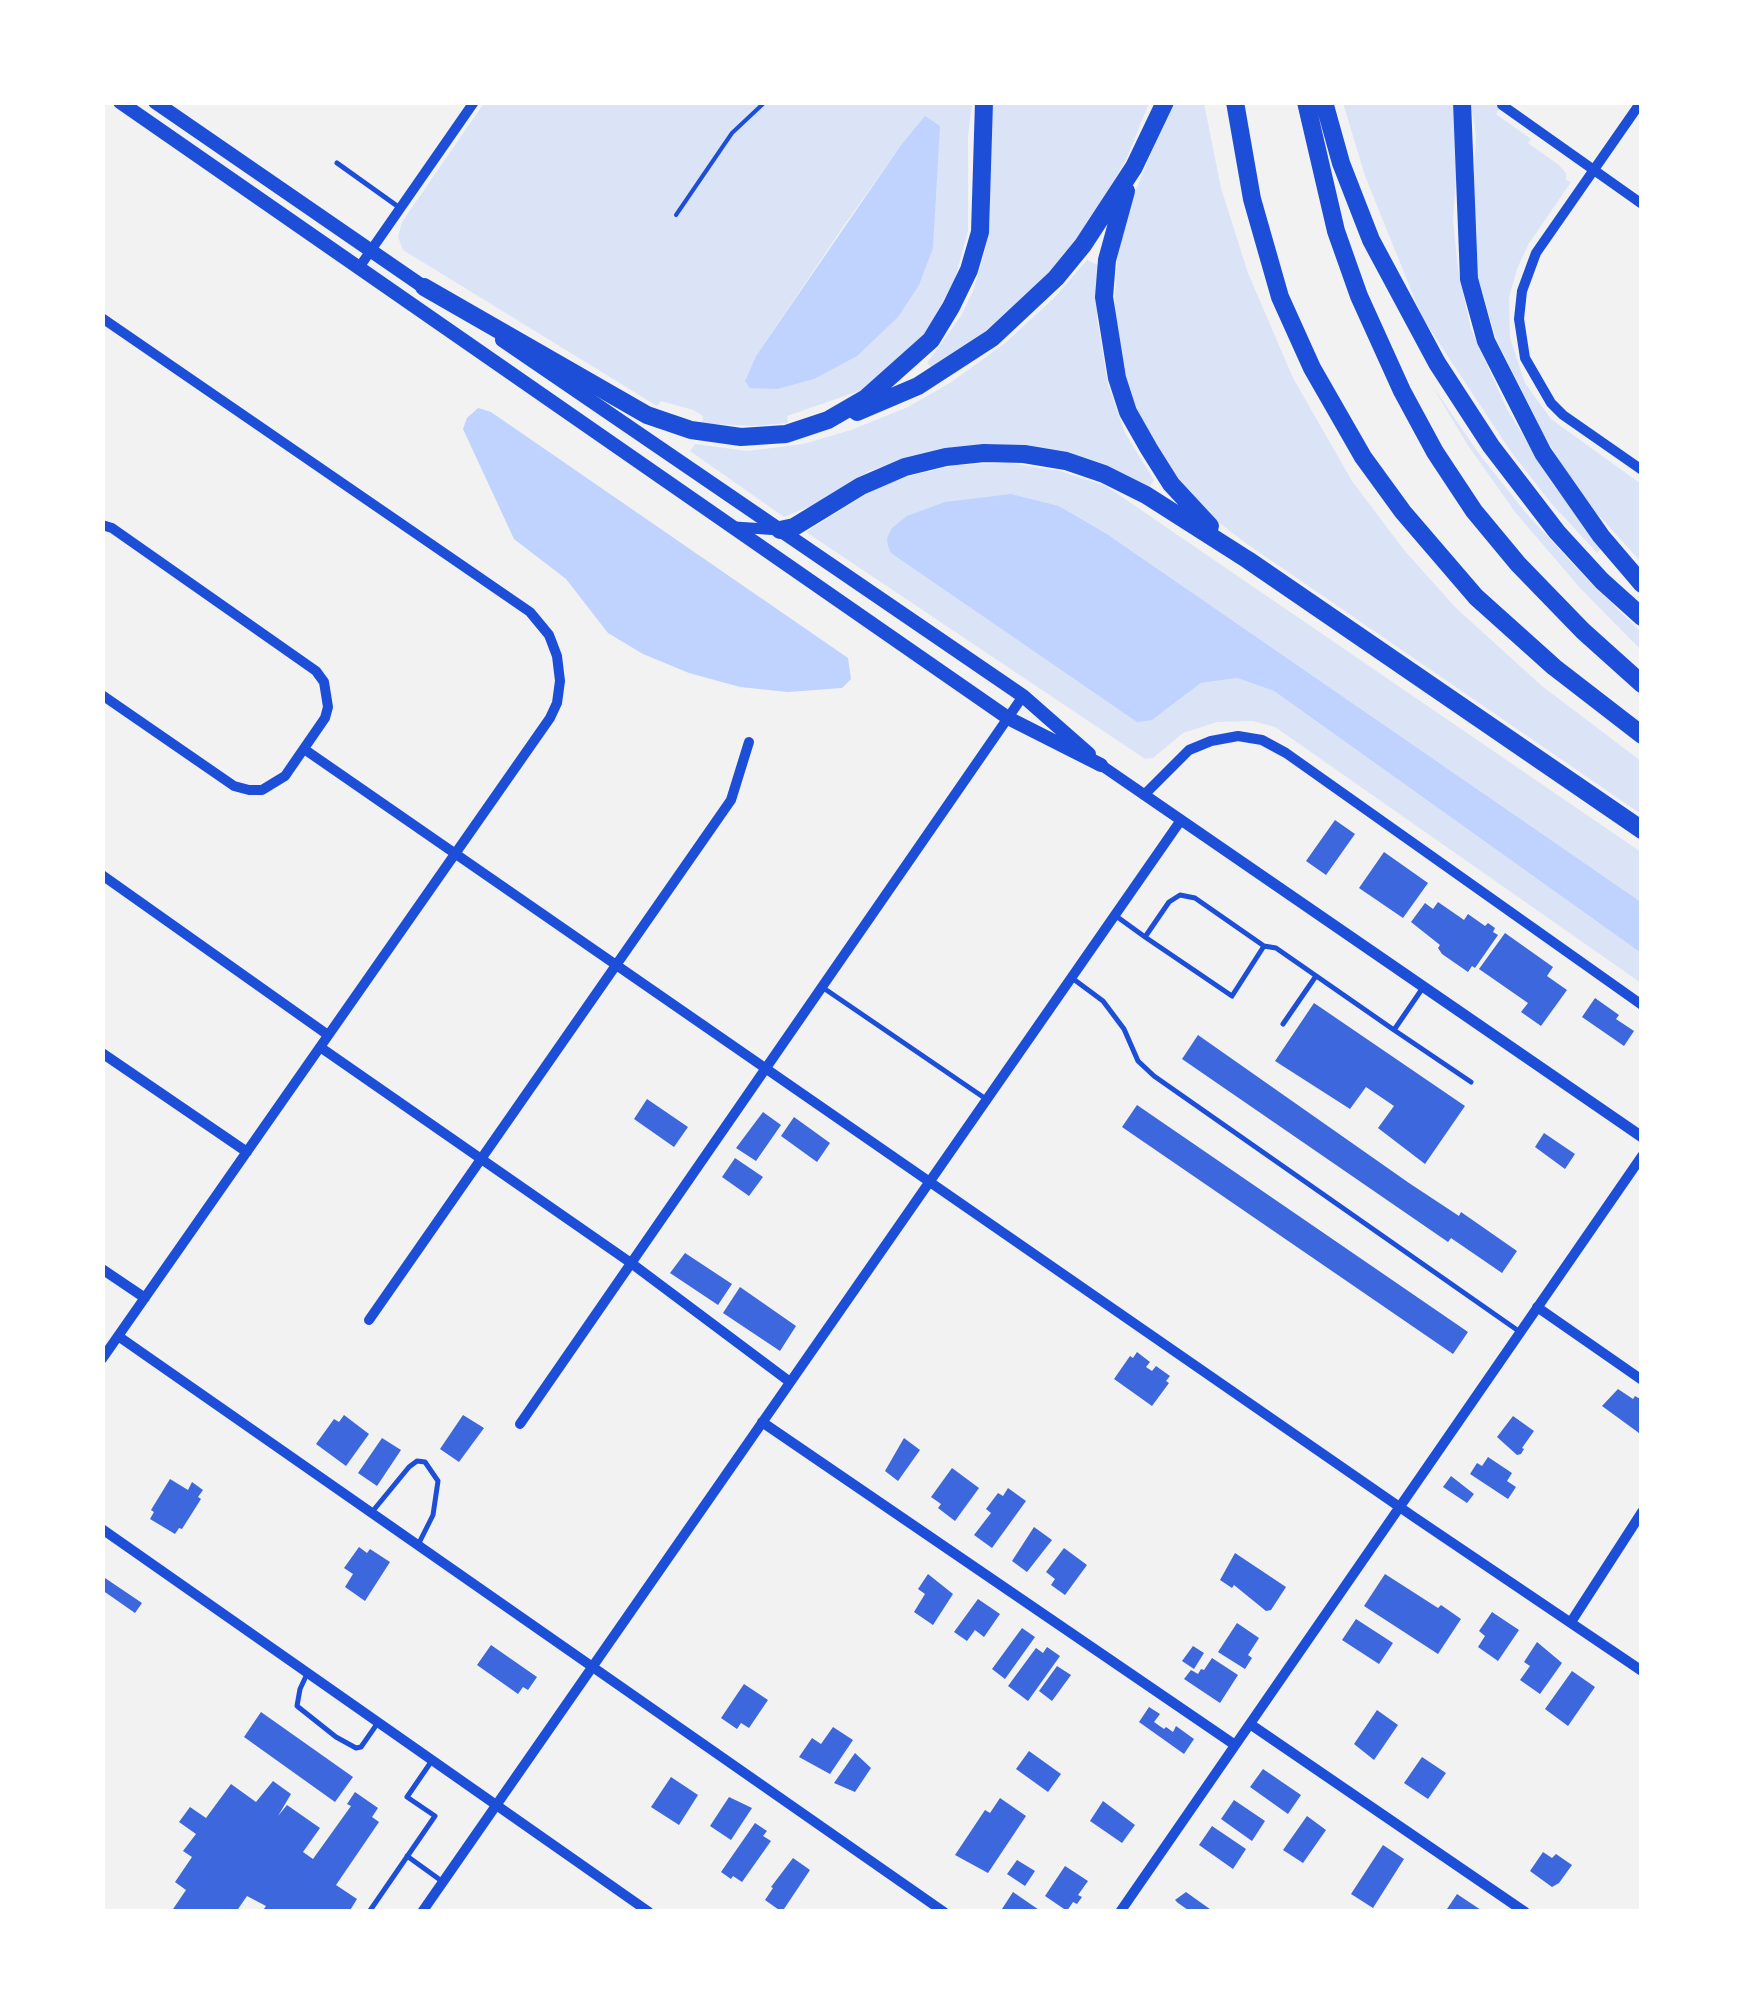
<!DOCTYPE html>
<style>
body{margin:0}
#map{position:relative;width:1744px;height:2014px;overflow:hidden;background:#f2f2f2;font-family:Karla,sans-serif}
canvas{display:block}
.frame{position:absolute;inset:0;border:105px solid #fff;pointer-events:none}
</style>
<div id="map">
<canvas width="1744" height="2014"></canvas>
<div class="frame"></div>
</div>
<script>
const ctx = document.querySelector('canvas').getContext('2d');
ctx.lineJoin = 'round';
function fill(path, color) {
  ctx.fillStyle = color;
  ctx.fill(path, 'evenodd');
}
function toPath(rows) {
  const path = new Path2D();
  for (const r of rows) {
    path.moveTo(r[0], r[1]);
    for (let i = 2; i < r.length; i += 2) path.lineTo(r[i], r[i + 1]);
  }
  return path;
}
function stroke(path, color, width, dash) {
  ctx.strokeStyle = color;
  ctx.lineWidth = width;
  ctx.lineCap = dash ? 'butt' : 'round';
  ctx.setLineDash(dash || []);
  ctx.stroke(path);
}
fill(toPath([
 [484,103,972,103,968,136,968,231,955,279,926,333,862,390,787,416,788,423,753,426,712,424,702,422,703,416,693,410,661,401,657,406,403,250,398,237,402,222],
 [925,117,745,381,756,356,843,227,901,145],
 [993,103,1149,103,1126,160,1071,252,993,330,934,370,927,363,961,316,973,291,985,251,990,224,989,130],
 [1172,103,1204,103,1221,188,1248,273,1293,378,1352,481,1404,550,1456,608,1542,686,1641,761,1641,814,1247,544,1210,516,1175,479,1140,421,1123,371,1114,310,1117,260,1127,211],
 [1343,103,1453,103,1458,149,1453,219,1458,269,1471,329,1507,409,1552,482,1602,548,1597,553,1550,502,1509,449,1422,317,1365,176],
 [1471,103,1504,103,1496,114,1531,139,1528,143,1559,165,1566,173,1566,180,1571,182,1528,245,1517,269,1509,298,1510,338,1525,383,1551,419,1641,484,1641,562,1592,508,1563,467,1545,437,1496,339,1476,271,1472,207,1476,136],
 [1087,260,1098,265,1097,318,1108,384,1125,433,1154,480,1149,488,1035,448,992,444,956,447,917,455,869,471,813,505,784,517,690,451,695,444,747,451,803,444,851,430,908,407,950,383,1005,343,1053,299],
 [1431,384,1480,455,1526,513,1585,577,1641,632,1641,650,1580,588,1515,512,1467,444],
 [1009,463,1060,471,1106,486,1641,852,1641,902,1107,534,1059,506,1152,720,1201,683,1237,678,1274,691,1641,953,1641,983,1275,727,1253,721,1217,722,1183,733,1153,758,1145,759,806,532,876,488,906,477,956,465]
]), '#dbe4f7');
fill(toPath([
 [925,116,940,126,933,248,919,285,898,317,857,356,814,379,777,389,750,388,745,381,756,356,901,145],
 [478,408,491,412,848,658,851,679,842,688,788,692,740,687,689,673,643,654,608,633,566,579,514,539,463,429,467,418],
 [1011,494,1059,506,1107,534,1641,902,1641,953,1274,691,1237,678,1201,683,1152,720,1137,722,891,553,888,546,887,538,892,528,907,516,945,502]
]), '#bfd3fe');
fill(toPath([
 [1335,820,1355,834,1326,875,1306,861],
 [1384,852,1428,883,1403,918,1359,888],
 [1438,902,1464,920,1468,914,1485,926,1488,923,1495,928,1493,932,1498,935,1475,968,1472,966,1468,972,1442,954,1438,948,1440,945,1411,922,1425,903,1433,909],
 [1505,933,1553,967,1547,976,1567,990,1541,1026,1521,1012,1528,1003,1479,969],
 [1595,998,1619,1015,1616,1019,1634,1031,1624,1046,1582,1017],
 [1314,1003,1465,1106,1425,1164,1378,1128,1394,1106,1366,1087,1350,1109,1275,1061],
 [1198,1035,1409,1183,1459,1216,1461,1212,1517,1251,1502,1273,1451,1238,1448,1242,1182,1059],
 [647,1099,688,1127,674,1147,634,1119],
 [1137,1105,1468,1332,1453,1354,1122,1127],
 [763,1112,781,1125,756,1161,736,1148],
 [794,1117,830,1143,817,1162,781,1136],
 [1544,1133,1575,1154,1565,1169,1535,1147],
 [735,1158,763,1177,749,1196,722,1177],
 [685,1253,732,1284,718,1305,670,1273],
 [740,1287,796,1326,780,1351,723,1313],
 [1137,1352,1150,1362,1146,1367,1152,1371,1156,1366,1170,1376,1166,1381,1169,1383,1152,1406,1114,1379,1130,1356,1133,1358],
 [1618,1389,1633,1399,1635,1396,1642,1400,1642,1429,1639,1433,1602,1406],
 [344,1415,369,1434,346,1466,316,1444,334,1419,339,1422],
 [463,1415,484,1428,459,1462,440,1449],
 [1513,1416,1534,1431,1522,1448,1524,1449,1521,1454,1517,1455,1497,1437],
 [382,1438,401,1450,377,1486,358,1473],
 [904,1438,920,1450,898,1481,885,1471],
 [1488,1457,1512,1473,1507,1481,1516,1487,1508,1499,1470,1474,1477,1463,1482,1466],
 [952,1468,979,1488,955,1521,938,1508,941,1504,931,1497],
 [1451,1476,1474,1494,1467,1503,1443,1487],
 [170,1479,188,1490,192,1482,203,1490,198,1497,201,1499,182,1529,179,1528,175,1534,150,1519,154,1512,151,1510],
 [1008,1488,1026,1501,992,1548,974,1535,991,1513,986,1509,998,1493,1003,1496],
 [1034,1527,1052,1540,1027,1572,1012,1561],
 [359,1547,367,1553,370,1549,390,1562,365,1601,345,1587,353,1574,344,1568],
 [1064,1548,1087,1565,1065,1595,1051,1585,1055,1579,1046,1572],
 [1235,1553,1286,1587,1271,1610,1266,1611,1234,1585,1232,1588,1220,1580],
 [928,1574,953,1594,933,1625,914,1612,925,1594,918,1589],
 [1385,1574,1438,1608,1441,1605,1461,1619,1438,1654,1364,1606],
 [102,1576,142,1603,135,1613,102,1590],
 [978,1599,1000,1614,984,1637,975,1630,967,1641,954,1632],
 [1492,1612,1519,1630,1498,1661,1478,1647,1485,1636,1479,1631],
 [1356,1619,1393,1643,1379,1664,1342,1640],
 [1237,1623,1259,1638,1248,1655,1252,1658,1245,1669,1218,1652],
 [1022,1628,1035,1637,1005,1679,992,1669],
 [1537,1642,1562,1663,1540,1694,1520,1680,1530,1666,1524,1662],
 [491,1645,537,1677,528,1690,523,1687,518,1694,477,1665],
 [1193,1646,1204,1653,1194,1669,1182,1661],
 [1047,1647,1060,1656,1028,1701,1008,1686,1036,1648,1043,1653],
 [1212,1658,1238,1675,1220,1703,1184,1679,1191,1670,1198,1674,1201,1669,1204,1670],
 [1057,1666,1071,1675,1052,1701,1039,1691],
 [1572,1671,1595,1687,1568,1726,1545,1709],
 [744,1684,768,1700,749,1728,741,1723,737,1729,721,1718],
 [1149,1707,1160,1714,1154,1722,1164,1729,1166,1727,1173,1732,1176,1726,1194,1739,1184,1754,1139,1722],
 [1377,1710,1398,1725,1374,1760,1354,1744],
 [261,1712,353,1777,335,1802,244,1737],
 [833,1727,853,1740,830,1774,799,1757,812,1738,821,1744],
 [1029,1751,1061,1774,1048,1792,1016,1769],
 [855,1753,871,1768,855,1792,834,1783],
 [1422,1757,1446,1773,1428,1799,1404,1783],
 [1263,1769,1301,1795,1288,1814,1250,1787],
 [671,1777,698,1795,679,1825,651,1807],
 [273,1781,291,1794,278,1816,287,1805,320,1828,303,1852,313,1859,351,1806,347,1804,355,1792,378,1808,372,1817,379,1822,336,1885,357,1899,349,1912,262,1912,266,1906,247,1896,236,1912,171,1912,186,1890,175,1882,192,1857,183,1851,196,1834,179,1822,190,1807,206,1818,231,1784,256,1802],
 [729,1797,752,1808,731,1840,710,1826],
 [1000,1798,1026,1816,988,1873,955,1855,985,1810,990,1813],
 [1234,1800,1265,1821,1252,1841,1221,1819],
 [1103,1801,1135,1825,1122,1843,1090,1821],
 [1307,1816,1326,1830,1303,1863,1283,1850],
 [755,1823,767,1831,763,1836,771,1841,742,1882,733,1876,731,1879,721,1872],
 [1212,1826,1246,1849,1233,1869,1199,1845],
 [1383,1845,1404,1859,1373,1908,1351,1894],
 [1543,1852,1552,1858,1556,1854,1572,1865,1559,1883,1552,1887,1530,1871],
 [793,1858,810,1870,782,1912,765,1900,773,1888,771,1887],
 [1017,1860,1035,1871,1025,1886,1007,1874],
 [1065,1866,1088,1881,1078,1895,1082,1897,1077,1904,1073,1902,1067,1911,1045,1896],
 [1013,1892,1042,1912,1000,1912],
 [1186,1892,1214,1912,1191,1912,1178,1903,1175,1900],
 [1457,1894,1484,1912,1445,1912]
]), '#3d67dc');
stroke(toPath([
 [676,215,732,133,765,102]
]), '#1d4ed8', 4);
stroke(toPath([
 [337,163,400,208],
 [1116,916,1145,937,1169,902,1180,895,1195,898,1264,946,1276,948,1394,1030],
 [1145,937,1232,996,1264,946],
 [1072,978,1103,1001,1124,1029,1138,1061,1154,1076,1520,1332],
 [822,987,986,1099],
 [1422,989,1394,1030,1471,1082],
 [1283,1024,1316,976],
 [372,1512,409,1467,417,1461,425,1462,438,1481,433,1515,418,1545],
 [307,1674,300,1689,297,1706,336,1737,356,1748,361,1747,377,1724],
 [407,1856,443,1882],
 [369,1912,435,1816,407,1797,431,1762]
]), '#1d4ed8', 5);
stroke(toPath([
 [1641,102,1536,253,1522,291,1519,319,1525,358,1551,403,1563,415,1642,470],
 [1502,105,1642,204],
 [358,269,474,102],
 [102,318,530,612,549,635,557,656,560,681,557,703,550,718,102,1359],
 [102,525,112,528,316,671,324,682,328,707,325,718,285,776,262,790,249,790,234,786,102,695],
 [304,749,1414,1517,1642,1671],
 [1144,795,1189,750,1211,741,1238,736,1262,740,1286,753,1642,1005],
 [102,875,328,1035],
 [320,1047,631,1263,790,1382],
 [102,1053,247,1152],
 [102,1269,145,1298],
 [1537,1307,1642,1380],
 [369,1320,731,800,749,742],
 [118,1336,944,1912],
 [762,1422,1235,1745],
 [520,1424,1023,696],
 [102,1529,649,1912],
 [1571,1622,1642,1512],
 [1250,1724,1525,1912],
 [422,1912,1181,820],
 [1120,1912,1642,1156]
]), '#1d4ed8', 10);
stroke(toPath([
 [735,527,780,530],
 [1101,765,1642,1137]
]), '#1d4ed8', 11);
stroke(toPath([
 [120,102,1008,718,1101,765],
 [155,102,431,292],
 [502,340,1023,696,1089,754]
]), '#1d4ed8', 14);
stroke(toPath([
 [1235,102,1252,199,1280,297,1312,368,1363,457,1403,512,1476,597,1554,667,1642,735],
 [1306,102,1336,231,1359,296,1402,391,1435,452,1474,511,1518,564,1583,631,1642,684],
 [1324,102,1341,163,1371,240,1437,363,1491,446,1557,532,1602,581,1642,617],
 [1462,102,1469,279,1486,341,1543,453,1601,536,1642,584],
 [1126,191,1107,260,1104,297,1117,378,1128,412,1149,449,1171,484,1210,526],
 [424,287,647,415,691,430,741,437,786,434,828,420,866,398,931,340,951,307,969,270,980,232,984,102],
 [857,412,918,386,992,338,1056,278,1083,245,1134,167,1165,102],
 [780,530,794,527,861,486,905,467,946,457,984,453,1024,454,1066,461,1104,474,1146,495,1248,560,1642,830]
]), '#1d4ed8', 18);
</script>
